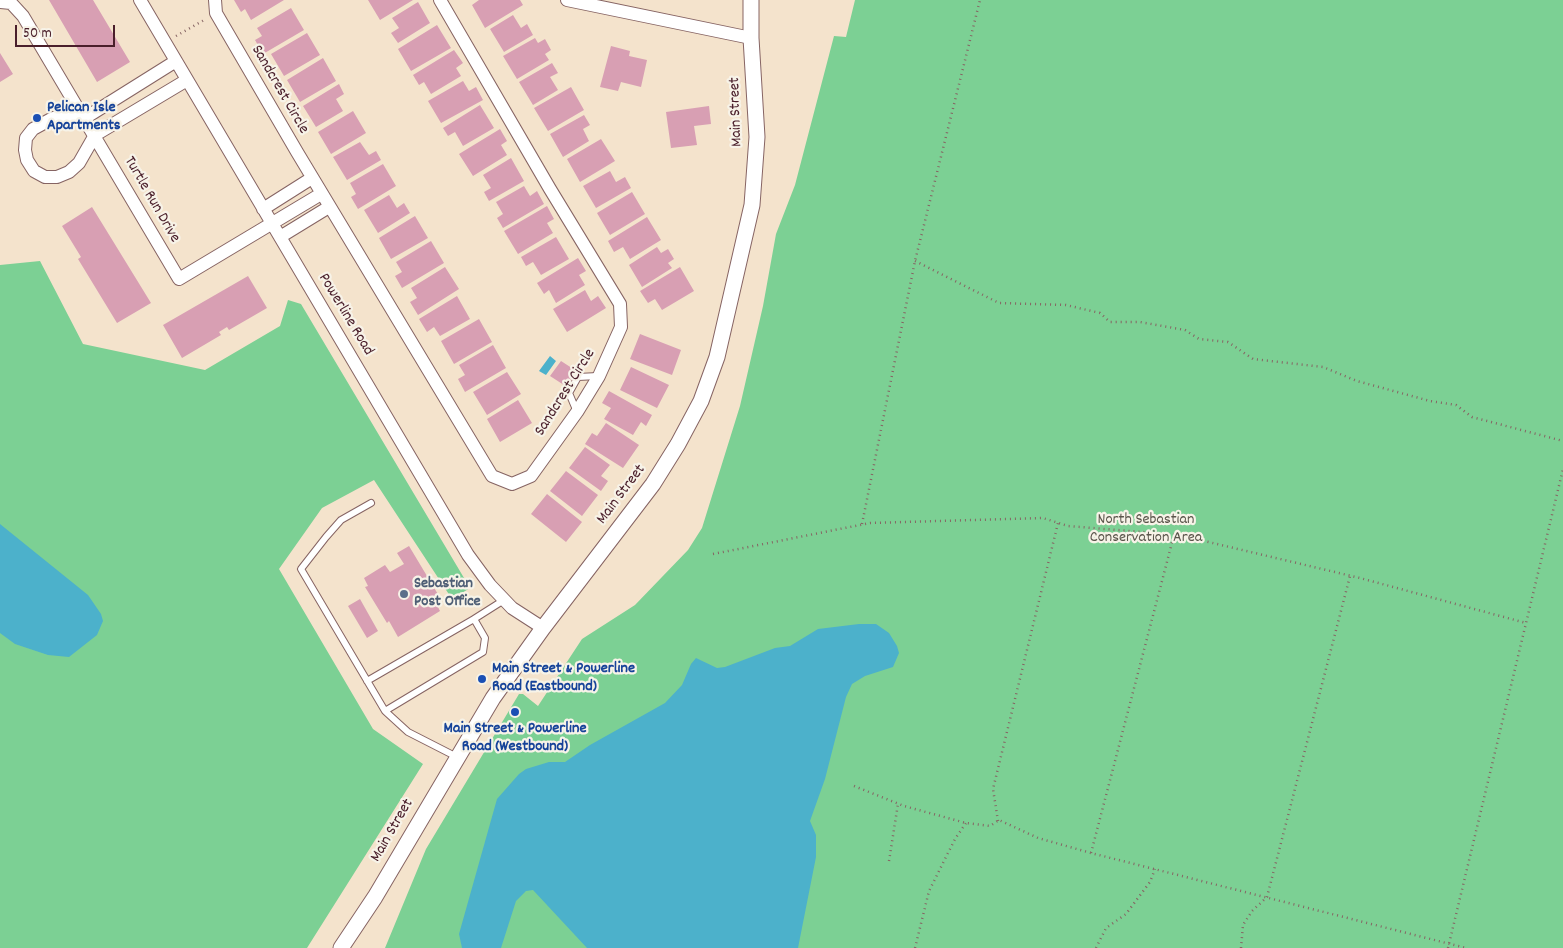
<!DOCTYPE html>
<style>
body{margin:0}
#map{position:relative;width:1563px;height:948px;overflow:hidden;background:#f4e3cc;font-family:Dekko,sans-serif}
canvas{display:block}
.scale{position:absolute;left:15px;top:25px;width:100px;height:22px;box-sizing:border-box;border:2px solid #4a1f2b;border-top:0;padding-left:6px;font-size:15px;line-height:18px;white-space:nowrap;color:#4a1f2b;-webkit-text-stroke:4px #f7f3e8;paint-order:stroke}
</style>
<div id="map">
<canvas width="1563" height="948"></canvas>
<div class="scale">50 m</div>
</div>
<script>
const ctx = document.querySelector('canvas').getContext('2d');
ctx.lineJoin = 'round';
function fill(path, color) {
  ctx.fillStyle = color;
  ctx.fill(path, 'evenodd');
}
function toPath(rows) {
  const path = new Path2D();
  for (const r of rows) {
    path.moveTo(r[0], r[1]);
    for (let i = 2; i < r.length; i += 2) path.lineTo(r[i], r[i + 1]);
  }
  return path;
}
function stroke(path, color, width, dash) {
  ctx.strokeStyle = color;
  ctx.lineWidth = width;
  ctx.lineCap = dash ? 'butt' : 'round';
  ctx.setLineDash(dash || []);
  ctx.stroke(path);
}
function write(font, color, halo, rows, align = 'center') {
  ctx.font = font + ' Dekko,sans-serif';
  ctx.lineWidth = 4.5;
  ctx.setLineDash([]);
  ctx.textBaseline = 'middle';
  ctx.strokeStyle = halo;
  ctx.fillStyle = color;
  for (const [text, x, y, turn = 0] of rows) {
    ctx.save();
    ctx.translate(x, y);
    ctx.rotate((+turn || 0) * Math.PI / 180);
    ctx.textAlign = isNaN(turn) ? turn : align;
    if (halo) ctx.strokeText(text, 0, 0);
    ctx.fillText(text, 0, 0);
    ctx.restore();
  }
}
fill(toPath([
 [855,0,1563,0,1563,948,385,948,426,849,519,694,523,694,538,706,582,639,635,605,688,550,702,528,740,406,763,306,776,234,795,185,834,36,846,37],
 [40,261,83,344,205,370,280,326,288,300,301,304,470,588,452,599,374,480,322,508,279,569,373,729,423,764,307,948,0,948,0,265]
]), '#7cd094');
fill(toPath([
 [550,356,556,361,546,375,539,371],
 [0,524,88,595,101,614,103,621,97,635,69,657,48,655,15,644,0,633],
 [859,624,876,624,889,633,897,646,899,653,893,667,865,676,852,684,846,697,825,779,810,821,816,835,816,857,798,948,587,948,533,890,526,891,516,901,501,948,462,948,459,934,497,799,519,774,526,769,549,762,565,762,590,745,665,703,682,685,691,664,696,658,717,668,725,667,775,648,790,646,818,629]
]), '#4cb1cb');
fill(toPath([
 [49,0,93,0,130,62,97,82],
 [234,0,284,0,251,20,245,9,241,12],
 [368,0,413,0,380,20],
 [479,0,520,0,523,5,485,28,472,5],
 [418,2,430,23,398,43,391,33,399,28,392,18],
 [291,8,304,30,263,54,255,40,262,36,257,28],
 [513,15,521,28,527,24,533,35,504,52,490,29],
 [437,25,451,48,411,71,398,49],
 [307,33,320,55,284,76,271,54],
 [535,38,538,43,545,39,551,50,545,54,549,60,517,79,503,56],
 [611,46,630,51,629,56,647,60,641,87,621,82,618,91,600,87],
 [454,50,463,63,456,68,461,76,431,94,424,82,419,85,413,75],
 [0,53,13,74,0,82],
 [323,58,336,81,300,102,287,80],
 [552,63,558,73,550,77,558,90,533,105,519,82],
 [463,81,469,91,476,87,483,100,441,123,428,101],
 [339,84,344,94,336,99,343,111,316,127,303,106],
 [571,87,584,110,548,131,534,108],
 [480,105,494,128,463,146,455,132,448,136,443,128],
 [709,106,711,124,694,126,697,145,671,148,666,112],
 [353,111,366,133,331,154,318,132],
 [584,115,590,125,583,129,589,141,563,157,550,134],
 [500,129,507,141,501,145,507,155,473,176,459,154],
 [601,139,615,161,580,182,567,159],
 [360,142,369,155,376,151,381,160,347,180,333,157],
 [511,158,524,181,489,201,484,192,491,188,483,175],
 [383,164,396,186,358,209,351,197,356,194,350,183],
 [610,171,616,182,625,177,631,188,596,208,583,186],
 [524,186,530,196,537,191,544,204,503,228,497,218,503,214,496,202],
 [632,192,645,214,610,235,597,213],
 [389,195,397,208,404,203,410,213,378,233,364,210],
 [547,206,554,219,547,223,553,233,518,254,504,231],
 [92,207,151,303,117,323,78,259,81,257,62,226],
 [415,216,428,238,391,259,379,238],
 [647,217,661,240,630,259,623,247,614,252,608,241],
 [556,237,569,259,541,275,533,262,526,266,521,257],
 [431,241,444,263,402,288,395,276,402,272,396,262],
 [657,247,661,253,668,249,674,259,668,263,672,268,642,287,629,265],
 [578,258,586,271,579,275,585,285,556,303,549,290,544,294,537,283],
 [445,267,459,289,418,315,410,302,417,298,411,288],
 [680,267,694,291,662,310,655,299,648,303,640,291],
 [248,276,267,308,229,330,227,327,219,332,221,335,182,358,163,325],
 [585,290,591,301,598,296,606,308,567,332,553,309],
 [457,296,470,319,440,336,434,327,427,332,419,319],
 [479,319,492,342,454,364,441,341],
 [640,334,681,350,672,375,630,359],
 [493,345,506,368,465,392,458,379,465,375,459,365],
 [561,361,578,372,567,387,550,376],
 [631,367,669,385,657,408,620,390],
 [507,372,521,394,487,415,473,392],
 [609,391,652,415,646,426,641,422,633,435,604,419,611,408,602,403],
 [518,400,532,423,500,442,487,419],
 [606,423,639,445,623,468,585,444,592,433,597,436],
 [585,447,610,465,601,476,608,481,601,491,569,468],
 [566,471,598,495,582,516,550,491],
 [547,494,582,522,566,542,531,514],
 [409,546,442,601,437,605,440,611,398,637,389,621,387,623,365,587,368,586,364,578,385,565,390,572,404,564,397,553],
 [360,599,378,631,367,638,348,606]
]), '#d89fb3');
const service = toPath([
 [577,412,569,393,578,377,598,376],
 [371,503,341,520,326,537,301,569,385,711,408,732,457,757],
 [367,681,474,619],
 [385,711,483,652,485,638,474,619,504,600]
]);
const minor = toPath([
 [140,0,468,555,490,585,512,608,543,628],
 [215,0,216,13,297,152,492,476,512,484,531,476,577,412,599,376,621,327,620,304,550,189,440,0],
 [567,0,751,38],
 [0,2,11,3,23,16,179,279,321,194],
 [176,61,85,118,53,118,33,129,26,138,25,150,27,160,34,171,45,177,57,177,69,172,79,163,95,135,187,80],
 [263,209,312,178],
 [280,237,329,207]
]);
const tertiary = toPath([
 [341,948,375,897,493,698,543,628,653,484,678,444,701,401,717,357,752,205,757,137,751,38,751,0]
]);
stroke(service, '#866463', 8);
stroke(minor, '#866463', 14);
stroke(tertiary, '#866463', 17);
stroke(toPath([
 [176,36,206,19],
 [915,261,999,303,1066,305,1100,313,1110,322,1140,322,1185,330,1199,339,1228,342,1253,359,1323,367,1357,381,1430,401,1456,405,1472,417,1563,441],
 [862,524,915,261,980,0],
 [713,554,870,523,1043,518,1068,526,1179,535,1360,578,1526,623],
 [854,786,904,806,966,823,990,826,999,820,1038,838,1091,853,1466,948],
 [998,821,993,789,1058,523],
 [1091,853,1174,535],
 [889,861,898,804],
 [915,948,929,891,955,839,966,823],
 [1096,948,1106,928,1126,914,1150,882,1155,869],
 [1241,948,1243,925,1252,911,1267,897,1350,576],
 [1448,948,1563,469]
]), '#866463', 2.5, [1, 4]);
stroke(service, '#fff', 6);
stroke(minor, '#fff', 12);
stroke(tertiary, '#fff', 15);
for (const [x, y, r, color] of [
 [37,118,5,"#1a4fb4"],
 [404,594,5,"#5c6f8a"],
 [482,679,5,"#1a4fb4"],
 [515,712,5,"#1a4fb4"]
]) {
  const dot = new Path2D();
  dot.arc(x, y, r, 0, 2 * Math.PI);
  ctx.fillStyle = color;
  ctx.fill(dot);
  stroke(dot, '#f7f3e8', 2);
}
write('16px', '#4a1f2b', '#f7f3e8', [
 ["Sandcrest Circle",279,90,60],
 ["Main Street",737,112,-92],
 ["Turtle Run Drive",151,200,60],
 ["Powerline Road",345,315,59],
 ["Sandcrest Circle",566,393,-58],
 ["Main Street",622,495,-53],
 ["Main Street",393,831,-60]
]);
write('bold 16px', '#164399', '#f7f3e8', [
 ["Pelican Isle",47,109],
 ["Apartments",47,127],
 ["Main Street & Powerline",492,670],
 ["Road (Eastbound)",492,688],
 ["Main Street & Powerline",515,730,"center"],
 ["Road (Westbound)",515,748,"center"]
], 'left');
write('16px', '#59544a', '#f7f3e8', [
 ["North Sebastian",1146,521],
 ["Conservation Area",1146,539]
]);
write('bold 16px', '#4e5e75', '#f7f3e8', [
 ["Sebastian",414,585],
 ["Post Office",414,603]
], 'left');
</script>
